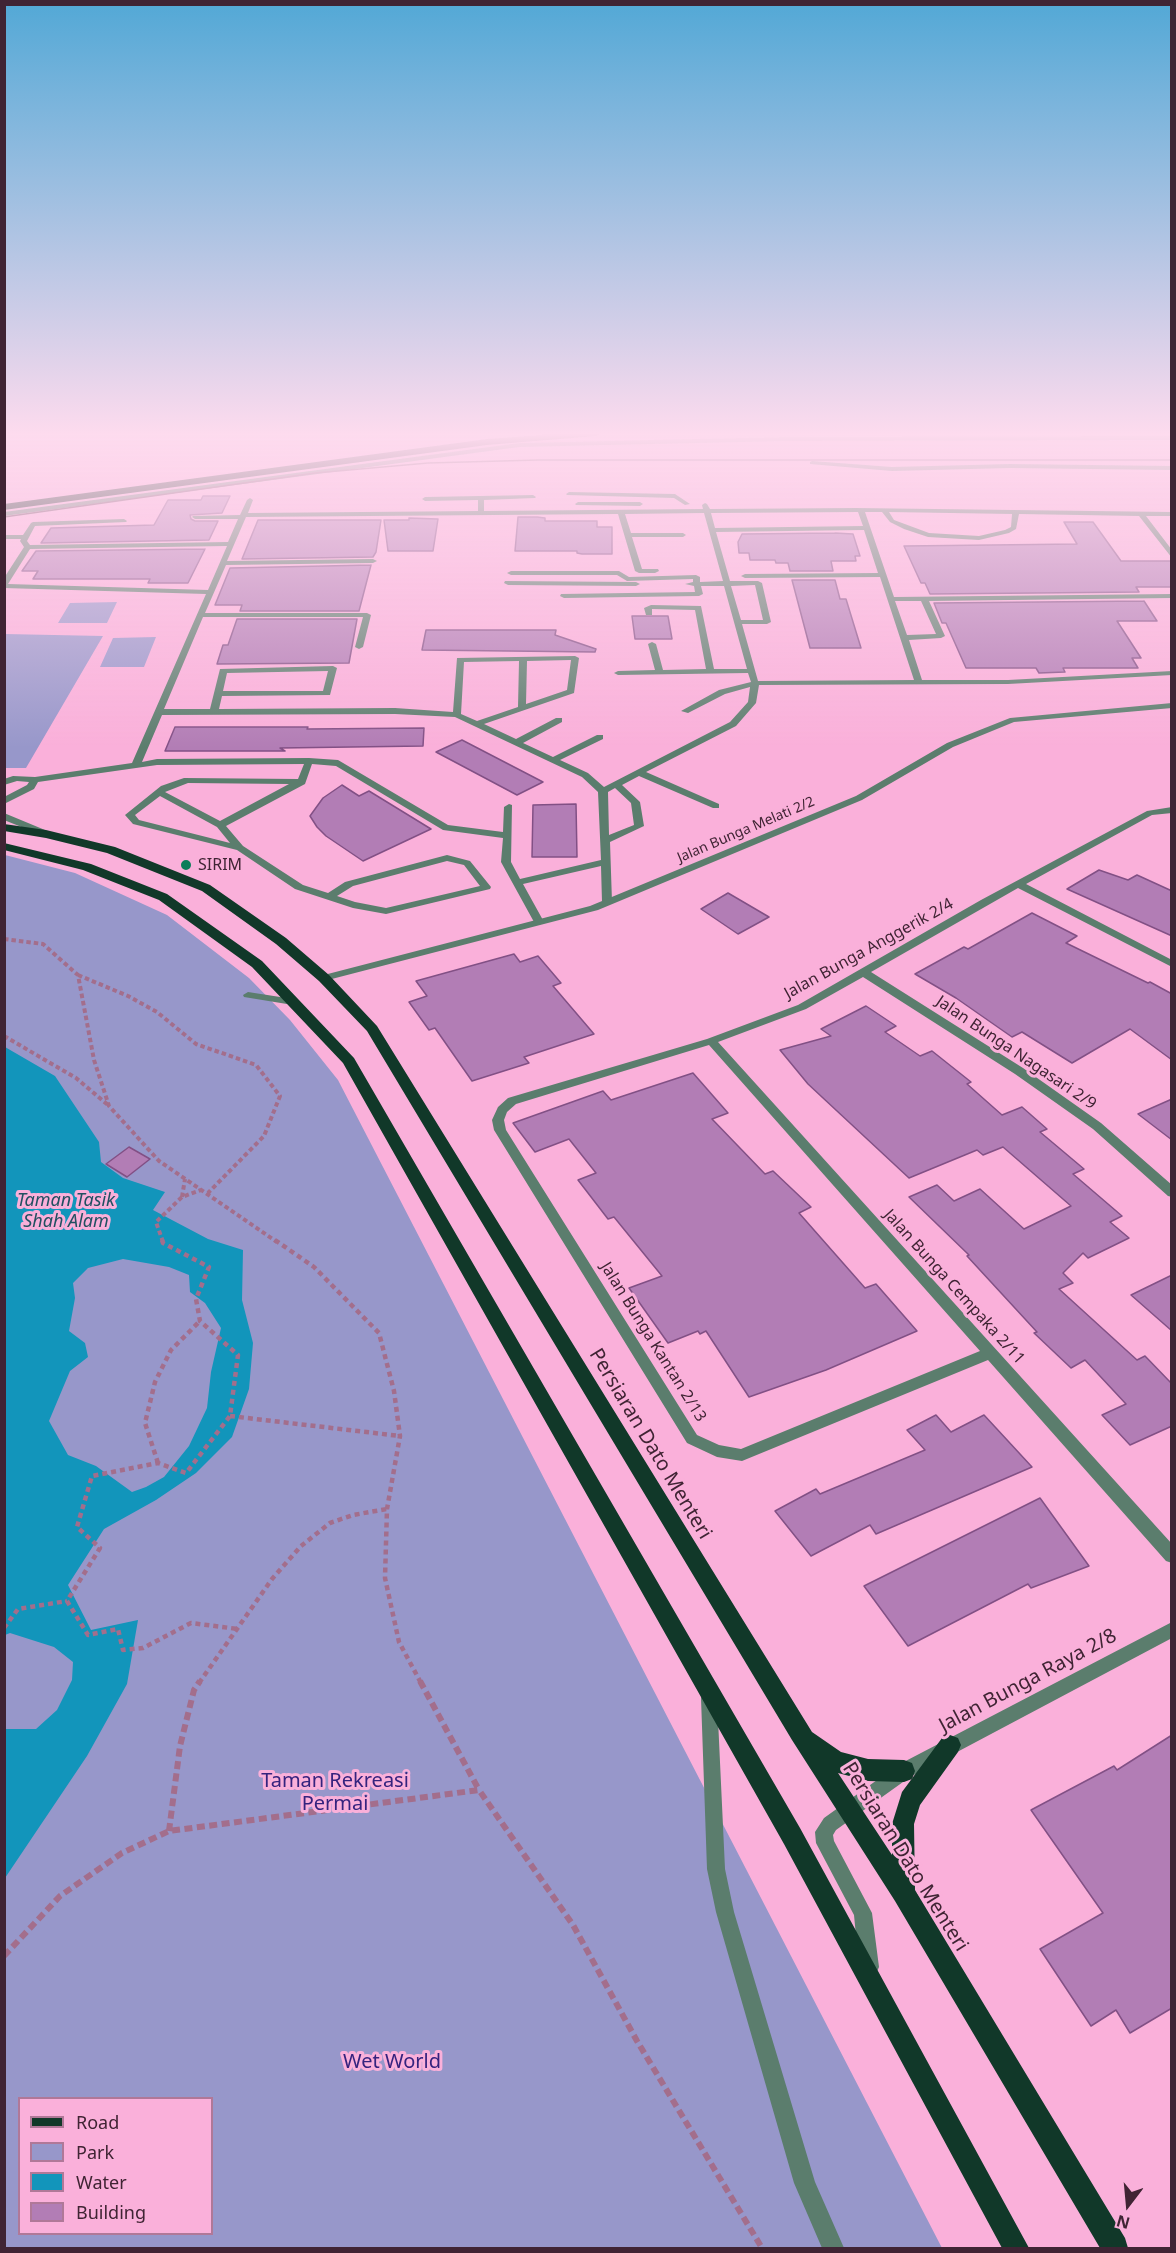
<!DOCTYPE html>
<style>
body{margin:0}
#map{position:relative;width:1176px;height:2253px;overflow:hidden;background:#fab0da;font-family:"Noto Sans",sans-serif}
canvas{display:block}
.frame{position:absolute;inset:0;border:6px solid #402434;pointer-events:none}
.legend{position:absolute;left:18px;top:2097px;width:195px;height:138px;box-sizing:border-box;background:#fab0da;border:2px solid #b07898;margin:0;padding:8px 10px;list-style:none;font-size:18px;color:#402434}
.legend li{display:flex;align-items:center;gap:12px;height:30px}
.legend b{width:30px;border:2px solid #b07898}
.north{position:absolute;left:1098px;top:2175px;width:60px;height:60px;-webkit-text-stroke:4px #fab0da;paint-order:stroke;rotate:196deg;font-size:16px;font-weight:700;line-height:24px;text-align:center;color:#402434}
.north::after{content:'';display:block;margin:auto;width:21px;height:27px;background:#402434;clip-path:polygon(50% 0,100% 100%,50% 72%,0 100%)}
</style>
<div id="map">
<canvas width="1176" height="2253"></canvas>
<div class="frame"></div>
<ul class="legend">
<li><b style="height:8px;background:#113829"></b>Road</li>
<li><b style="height:16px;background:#9797ca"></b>Park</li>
<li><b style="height:16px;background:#1295bb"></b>Water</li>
<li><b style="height:16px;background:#b27db5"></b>Building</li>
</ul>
<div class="north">N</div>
</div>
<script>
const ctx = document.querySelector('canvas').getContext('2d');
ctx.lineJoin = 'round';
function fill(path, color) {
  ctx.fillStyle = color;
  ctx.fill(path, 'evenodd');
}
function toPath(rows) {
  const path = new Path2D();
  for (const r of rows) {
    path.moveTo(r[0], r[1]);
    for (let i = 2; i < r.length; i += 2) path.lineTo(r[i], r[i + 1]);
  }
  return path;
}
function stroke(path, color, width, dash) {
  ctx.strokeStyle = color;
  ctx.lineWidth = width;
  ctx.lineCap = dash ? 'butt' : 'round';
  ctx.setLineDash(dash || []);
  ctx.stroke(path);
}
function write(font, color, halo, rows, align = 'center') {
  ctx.font = font + ' "Noto Sans",sans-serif';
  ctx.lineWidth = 6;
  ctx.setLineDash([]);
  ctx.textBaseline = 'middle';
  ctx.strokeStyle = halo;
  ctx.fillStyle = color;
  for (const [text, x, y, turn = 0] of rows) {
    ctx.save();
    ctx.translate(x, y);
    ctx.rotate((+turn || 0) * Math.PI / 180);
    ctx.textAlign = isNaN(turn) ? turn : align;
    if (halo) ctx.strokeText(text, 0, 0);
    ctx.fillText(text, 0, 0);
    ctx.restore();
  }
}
fill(toPath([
 [117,602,107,623,58,623,70,603],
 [5,634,103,636,26,768,5,768],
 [156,637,144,667,100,667,113,638],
 [5,855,75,873,167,915,249,978,290,1020,338,1080,942,2248,5,2248],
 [20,2098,212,2098,212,2234,20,2234]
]), '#9797ca');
fill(toPath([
 [5,1047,55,1076,99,1142,101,1162,123,1178,165,1192,153,1210,208,1239,243,1250,242,1300,253,1343,249,1389,232,1437,196,1473,156,1500,104,1529,68,1585,91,1630,138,1620,127,1684,87,1756,5,1878,5,1729,36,1729,57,1710,72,1680,73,1662,54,1647,10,1633,5,1635],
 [123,1259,169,1267,189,1275,190,1292,205,1303,221,1328,211,1372,207,1408,189,1446,164,1477,146,1487,132,1492,96,1466,68,1455,49,1421,70,1371,88,1357,85,1343,69,1331,75,1298,73,1283,88,1268]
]), '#1295bb');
const building = toPath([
 [203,496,230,496,222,513,190,515,191,519,195,521,218,521,209,540,41,543,51,528,154,525,168,500,201,500,203,496],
 [518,517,537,517,545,518,545,521,597,521,597,527,612,527,612,554,582,554,577,553,577,551,515,551,518,517],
 [409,518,438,519,433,551,388,551,384,520,409,520,409,518],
 [258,520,381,520,376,552,373,557,242,559,258,520],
 [1064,522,1093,522,1121,561,1172,561,1172,587,1136,587,1139,592,930,594,925,583,921,583,904,546,1077,544,1064,522],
 [835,533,853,534,860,556,855,556,856,561,831,561,833,571,790,571,788,563,776,563,775,560,750,560,749,553,739,553,738,542,742,534,835,533],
 [205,549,188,583,148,583,150,579,33,579,38,571,22,571,36,551,205,549],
 [371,565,359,611,240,611,242,605,215,605,230,568,371,565],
 [792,580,835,580,840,599,846,599,861,648,810,648,792,580],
 [1144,601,1157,621,1117,621,1141,658,1132,658,1138,668,1063,668,1065,672,1039,673,1036,668,966,668,946,623,942,623,934,603,1144,601],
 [632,616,668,616,672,639,635,639,632,616],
 [237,619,357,619,349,663,217,664,223,645,228,645,237,619],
 [426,630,556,630,555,635,596,649,595,652,422,650,426,630],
 [175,727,308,727,307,729,424,728,423,746,280,748,285,751,165,751,175,727],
 [462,740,543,782,517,795,436,752,462,740],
 [342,785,359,796,369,791,431,829,363,861,326,836,317,827,310,816,323,798,342,785],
 [576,804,577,857,532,857,533,805,576,804],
 [1099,870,1128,880,1137,875,1172,891,1172,936,1067,889,1099,870],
 [728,893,769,917,738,934,701,909,728,893],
 [1032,913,1077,936,1066,943,1148,983,1150,982,1172,994,1172,1060,1130,1029,1072,1063,1022,1032,1012,1037,956,998,915,974,964,947,968,949,1032,913],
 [514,954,520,962,538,956,561,983,553,986,594,1034,524,1057,529,1063,472,1081,435,1028,429,1030,409,1002,427,996,416,981,514,954],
 [866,1006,896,1026,885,1032,920,1056,932,1051,971,1082,967,1084,1002,1115,1022,1107,1047,1129,1040,1132,1084,1169,1073,1174,1122,1216,1110,1222,1129,1238,1088,1258,1083,1253,1063,1273,1073,1283,1059,1289,1137,1360,1145,1356,1172,1384,1172,1426,1130,1445,1102,1415,1126,1404,1085,1360,1071,1368,1034,1333,1037,1332,967,1256,969,1255,909,1197,937,1185,954,1201,980,1189,1024,1229,1071,1206,1003,1147,983,1155,977,1150,909,1178,808,1084,780,1050,831,1036,821,1029,866,1006],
 [693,1073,728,1113,712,1119,765,1174,773,1171,811,1207,799,1213,865,1288,876,1284,917,1331,826,1370,749,1397,706,1331,700,1334,698,1331,668,1343,629,1288,662,1276,614,1217,608,1219,578,1180,596,1173,569,1139,535,1152,513,1123,603,1091,611,1100,693,1073],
 [1172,1099,1172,1140,1138,1114,1172,1099],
 [129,1147,150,1159,127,1177,106,1164,129,1147],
 [1172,1275,1172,1331,1131,1295,1172,1275],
 [936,1415,951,1432,984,1415,1032,1467,876,1534,870,1525,811,1556,775,1511,816,1489,820,1494,925,1450,907,1430,936,1415],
 [1040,1498,1089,1566,1031,1588,1028,1584,908,1646,864,1586,1040,1498],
 [1172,1735,1172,2008,1130,2033,1116,2010,1091,2026,1040,1949,1103,1913,1031,1810,1114,1766,1117,1770,1172,1735]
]);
fill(building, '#b27db5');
stroke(building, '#825085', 1.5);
stroke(toPath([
 [4,939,43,944,78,975,94,1060,109,1106,159,1161,277,1242],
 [78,975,128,996,157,1012,196,1044,256,1065,280,1096,264,1136,208,1193],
 [4,1036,76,1078,108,1105],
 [182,1197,185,1179],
 [163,1242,156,1222,182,1197,201,1190]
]), '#a36e8c', 4, [4.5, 3]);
stroke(toPath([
 [162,1240,163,1243,209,1267,196,1299,200,1321,238,1355,230,1416,186,1473,158,1463,92,1476,77,1527,100,1548,67,1601,88,1635,118,1629,123,1650,143,1648,191,1623,238,1629],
 [275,1240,314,1267,379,1333,394,1391,400,1436,387,1509,385,1578,399,1642,421,1683],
 [230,1416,400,1436],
 [158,1463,145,1423,155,1382,171,1350,200,1321],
 [4,1628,18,1609,67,1601],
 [199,1683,272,1579,301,1546,330,1523,353,1515,387,1509]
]), '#a36e8c', 4.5, [5, 4]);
stroke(toPath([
 [420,1681,479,1790],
 [169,1831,180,1746,194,1690,200,1681],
 [4,1956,60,1896,122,1853,169,1831,479,1790,573,1925,637,2041,762,2248]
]), '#a36e8c', 6, [8, 4.5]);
fill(toPath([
 [1172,436,1172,440,786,441,519,447,4,516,4,512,519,443,786,437,1172,436],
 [812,461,892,467,1010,464,1172,466,1172,470,1010,468,892,471,810,464,810,462,812,461],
 [569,492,675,494,690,504,685,505,674,498,567,495,566,494,569,492],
 [533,495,536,497,535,498,484,500,484,511,703,509,702,505,705,503,707,504,710,509,856,508,1172,512,1172,516,1146,516,1172,550,1172,558,1139,516,1019,514,1016,529,1009,533,979,540,928,537,904,529,890,522,882,512,865,512,894,597,1172,594,1172,598,929,601,945,636,941,638,909,640,922,680,1008,680,1172,671,1172,675,1008,684,759,685,756,703,736,726,646,772,719,804,719,808,713,808,639,776,622,785,640,802,644,826,610,842,612,902,607,905,602,902,601,866,523,884,544,922,539,925,534,922,501,862,503,838,443,830,336,766,312,764,305,784,226,826,243,846,303,885,328,893,345,882,447,855,470,861,491,887,490,889,386,914,353,908,295,889,237,850,133,824,125,815,161,786,184,778,298,779,304,764,157,765,38,782,34,789,4,804,4,797,27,785,29,782,17,781,4,785,4,779,13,776,35,777,132,763,206,594,4,588,4,578,24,547,20,541,21,539,4,539,4,535,23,535,31,523,33,522,124,519,127,521,126,522,35,526,27,541,30,545,228,542,238,519,195,519,192,517,193,516,240,515,247,500,250,498,253,500,248,513,478,511,478,500,425,501,422,499,425,497,533,495],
 [858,512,863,526,715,528,711,513,858,512],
 [889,512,1012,514,1011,527,1005,530,979,536,929,533,894,520,889,512],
 [704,513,723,581,700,582,700,577,696,575,629,577,619,571,511,571,507,573,511,575,617,575,627,581,693,579,693,582,685,584,694,586,695,592,561,594,560,596,564,598,699,596,703,594,701,586,724,586,747,669,714,669,701,606,651,605,644,608,646,615,652,615,652,609,695,610,706,669,663,670,656,644,652,642,648,644,655,670,618,671,614,673,618,675,748,673,751,682,719,690,681,711,688,713,725,694,750,687,748,702,730,722,604,787,588,773,560,760,603,739,603,735,597,735,553,757,523,743,562,722,562,718,556,718,516,739,484,724,574,693,579,658,575,656,457,658,453,712,395,708,219,709,222,696,330,695,337,668,333,666,220,669,210,709,164,709,203,617,363,617,355,647,359,649,363,647,371,615,367,613,205,613,226,565,373,563,377,561,373,559,227,561,246,517,618,514,635,571,639,573,655,573,659,571,658,569,642,569,632,537,683,537,686,535,683,533,631,533,625,514,704,513],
 [864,530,878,573,745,574,741,576,745,578,880,577,914,680,758,681,742,624,767,624,771,622,762,583,758,581,730,581,716,532,864,530],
 [227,546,208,590,8,584,30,549,227,546],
 [755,585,763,620,741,620,731,586,755,585],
 [895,601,921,601,936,634,907,635,895,601],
 [571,660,567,690,526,704,527,661,571,660],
 [519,661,518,707,477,721,461,714,464,662,519,661],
 [328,671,323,691,223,691,227,673,328,671],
 [395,714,455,717,582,777,598,792,601,860,520,879,511,862,512,805,509,804,504,807,503,832,448,825,338,760,309,758,157,759,142,762,162,715,395,714],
 [188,783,289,784,220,821,165,792,188,783],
 [615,788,631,803,634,825,609,835,608,792,615,788],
 [160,796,217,827,230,843,139,820,135,815,160,796],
 [447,861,464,865,480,886,386,908,355,902,337,896,353,886,447,861],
 [578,502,640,502,643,504,640,506,576,505,575,504,578,502],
 [505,581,636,582,640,584,636,586,508,585,504,583,505,581],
 [4,813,45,830,47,832,45,834,39,834,4,820,4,813],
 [248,992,293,999,298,1002,293,1005,244,997,243,995,248,992],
 [709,1690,715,1692,717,1698,725,1869,734,1912,815,2182,844,2248,822,2248,794,2183,716,1912,707,1869,701,1698,703,1692,709,1690]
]), '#5b7d6d');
fill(toPath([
 [1172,703,1172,708,1014,722,953,747,862,800,598,910,324,981,319,978,320,976,590,906,856,796,947,743,1010,718,1172,703],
 [1172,807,1172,813,1152,815,1026,884,1172,960,1172,967,1018,888,871,972,1023,1068,1101,1123,1172,1185,1172,1197,1168,1196,1093,1129,1015,1074,863,977,806,1009,718,1042,1172,1544,1172,1563,1166,1561,988,1360,742,1461,717,1457,687,1443,494,1130,492,1120,498,1107,508,1098,707,1039,798,1005,981,900,1147,811,1172,807],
 [709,1045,980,1351,741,1449,719,1445,697,1435,506,1130,504,1120,507,1112,516,1104,709,1045],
 [1172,1622,1172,1638,910,1777,836,1830,833,1835,834,1841,872,1913,879,1967,876,1974,869,1977,862,1974,859,1967,854,1915,816,1843,815,1832,824,1818,898,1765,1172,1622]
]), '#5b7d6d');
fill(toPath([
 [4,824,46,830,115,847,210,885,286,938,329,975,377,1026,812,1732,841,1752,868,1759,904,1760,912,1763,915,1771,912,1779,904,1782,868,1781,838,1773,892,1855,892,1824,902,1792,942,1738,950,1735,958,1738,961,1745,958,1752,920,1805,914,1824,915,1890,1125,2238,1128,2248,1100,2248,895,1901,792,1740,367,1031,319,981,276,944,202,891,107,853,46,838,4,831,4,824],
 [4,843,91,864,167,894,262,961,354,1058,800,1828,1029,2248,1002,2248,784,1844,343,1063,252,967,159,900,83,870,4,850,4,843]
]), '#113829');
fill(toPath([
 [568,433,601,433,596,436,487,445,4,510,4,504,487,439,568,433]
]), '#031f14');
stroke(toPath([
 [4,517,315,473,428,463,538,460,1172,460]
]), '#654055', 1.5);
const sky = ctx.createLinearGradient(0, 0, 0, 748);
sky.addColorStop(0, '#52a8d6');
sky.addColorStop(0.58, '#fddbee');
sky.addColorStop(1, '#fddbee00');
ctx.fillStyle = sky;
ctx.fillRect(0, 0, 1176, 748);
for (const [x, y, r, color] of [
 [186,865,6,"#097d59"]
]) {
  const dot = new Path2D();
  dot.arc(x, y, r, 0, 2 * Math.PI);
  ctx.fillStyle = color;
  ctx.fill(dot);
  stroke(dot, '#fab0da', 2);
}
write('14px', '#402434', '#fab0da', [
 ["Jalan Bunga Melati 2/2",746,830,-23]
]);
write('16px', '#402434', '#fab0da', [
 ["SIRIM",198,865]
], 'left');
write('16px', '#402434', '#fab0da', [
 ["Jalan Bunga Anggerik 2/4",869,949,-29],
 ["Jalan Bunga Nagasari 2/9",1016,1053,34],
 ["Jalan Bunga Cempaka 2/11",954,1287,48],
 ["Jalan Bunga Kantan 2/13",653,1342,58]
]);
write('italic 18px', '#225061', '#fab0da', [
 ["Taman Tasik",66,1201],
 ["Shah Alam",66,1222]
]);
write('20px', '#402434', '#fab0da', [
 ["Persiaran Dato Menteri",650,1444,59],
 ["Jalan Bunga Raya 2/8",1028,1681,-28],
 ["Persiaran Dato Menteri",905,1857,58]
]);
write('20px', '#35237e', '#fab0da', [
 ["Taman Rekreasi",335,1781],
 ["Permai",335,1804],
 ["Wet World",392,2062]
]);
</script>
